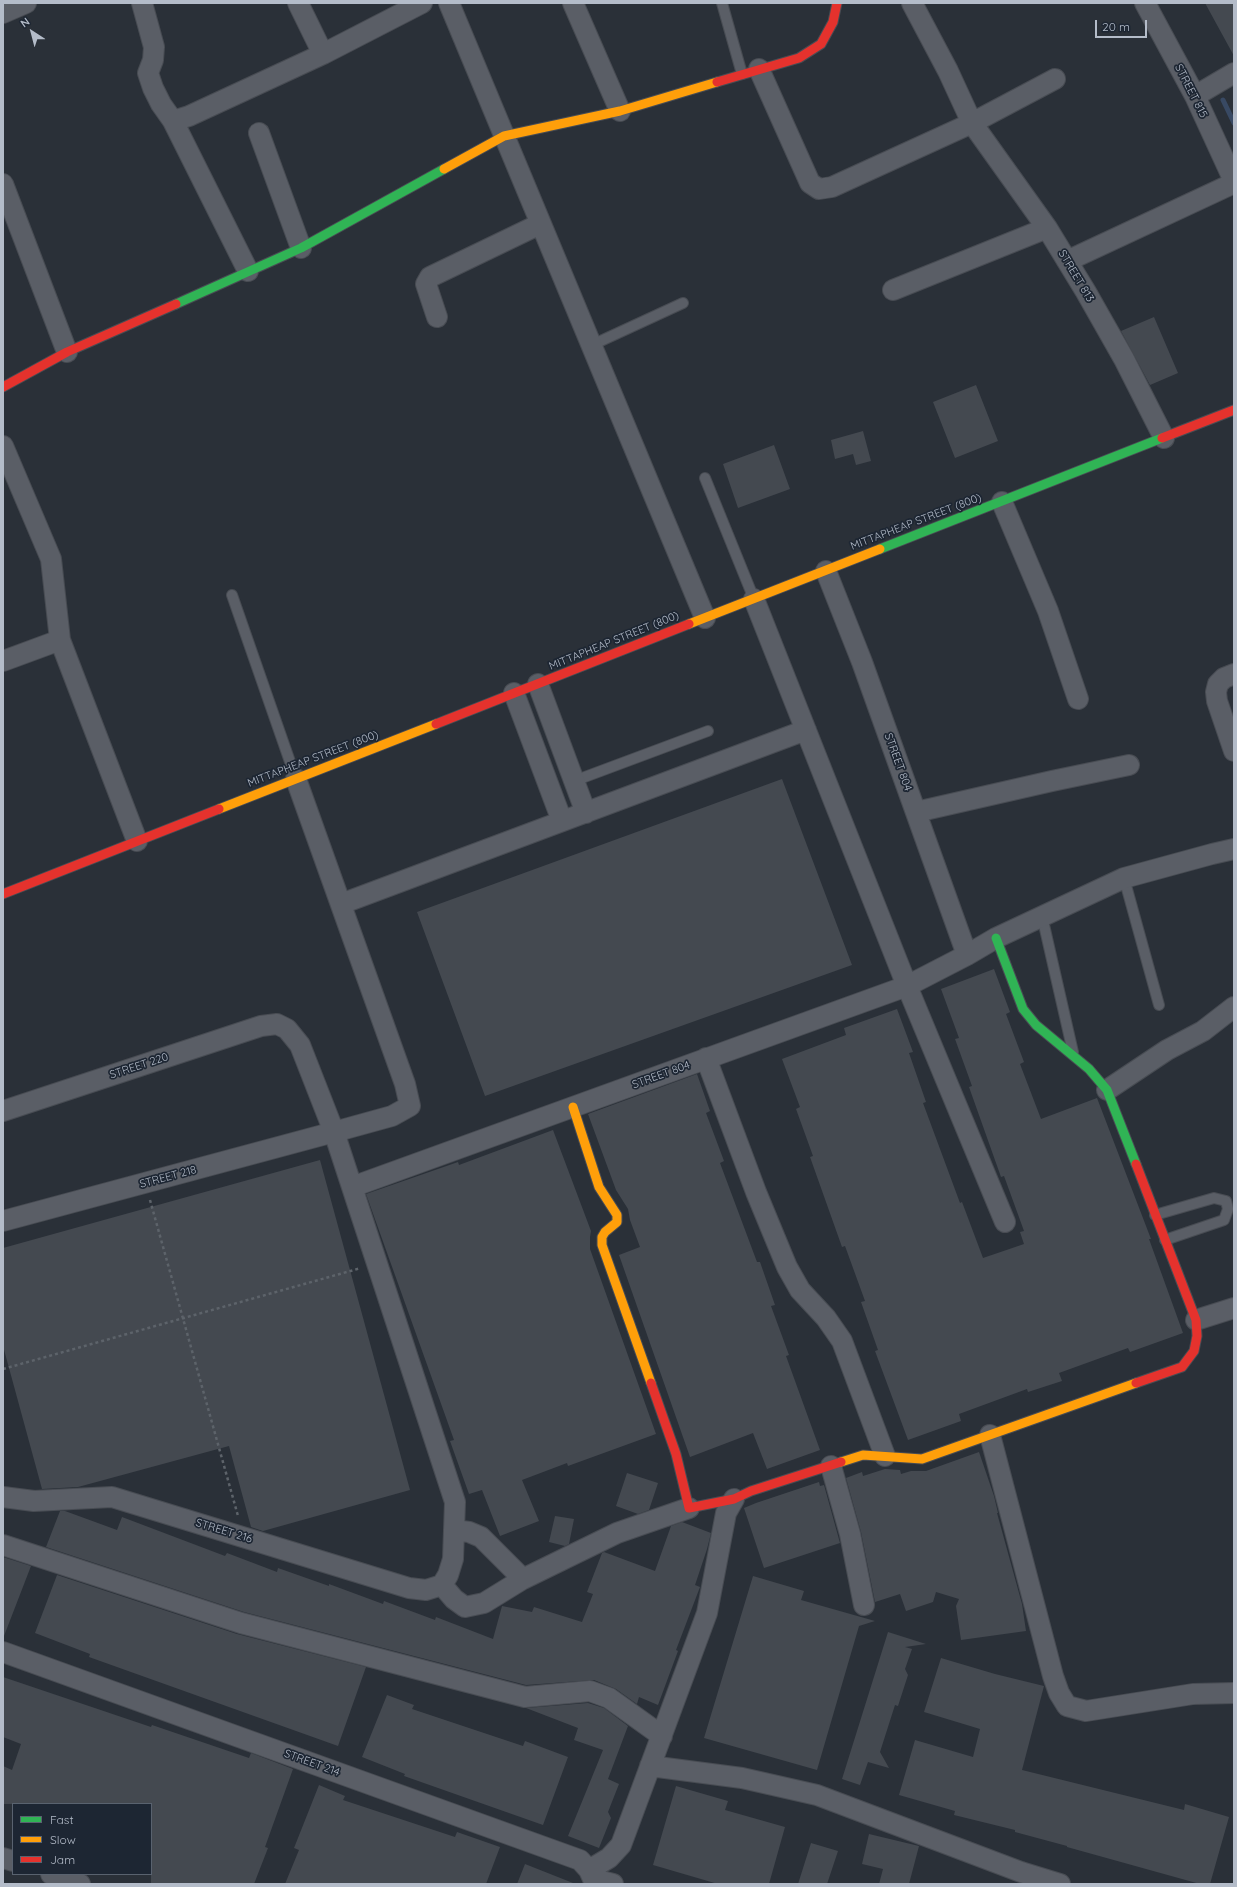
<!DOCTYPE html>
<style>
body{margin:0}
#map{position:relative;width:1237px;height:1887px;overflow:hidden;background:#2a3038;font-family:Quicksand,sans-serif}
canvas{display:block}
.frame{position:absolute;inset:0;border:4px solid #b4bcc9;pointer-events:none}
.legend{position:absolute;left:12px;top:1803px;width:140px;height:72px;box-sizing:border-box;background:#1d2633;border:1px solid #59626f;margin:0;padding:5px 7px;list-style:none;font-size:12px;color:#b4bcc9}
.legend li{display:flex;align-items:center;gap:8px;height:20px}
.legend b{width:20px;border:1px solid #59626f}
.north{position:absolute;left:12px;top:12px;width:40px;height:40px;-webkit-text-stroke:3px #1d2633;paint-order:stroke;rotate:324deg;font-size:11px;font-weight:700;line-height:16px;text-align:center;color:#b4bcc9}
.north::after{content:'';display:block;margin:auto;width:14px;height:18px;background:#b4bcc9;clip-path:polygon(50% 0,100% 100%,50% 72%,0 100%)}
.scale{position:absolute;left:1095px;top:20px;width:52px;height:18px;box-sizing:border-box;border:2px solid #b4bcc9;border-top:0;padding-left:5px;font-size:12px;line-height:14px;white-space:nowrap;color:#b4bcc9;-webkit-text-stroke:3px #1d2633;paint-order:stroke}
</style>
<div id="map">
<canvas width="1237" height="1887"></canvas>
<div class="frame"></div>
<ul class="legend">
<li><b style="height:5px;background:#30b455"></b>Fast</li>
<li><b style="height:5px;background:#ff9f0a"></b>Slow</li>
<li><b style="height:5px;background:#e5322d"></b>Jam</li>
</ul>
<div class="north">N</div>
<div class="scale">20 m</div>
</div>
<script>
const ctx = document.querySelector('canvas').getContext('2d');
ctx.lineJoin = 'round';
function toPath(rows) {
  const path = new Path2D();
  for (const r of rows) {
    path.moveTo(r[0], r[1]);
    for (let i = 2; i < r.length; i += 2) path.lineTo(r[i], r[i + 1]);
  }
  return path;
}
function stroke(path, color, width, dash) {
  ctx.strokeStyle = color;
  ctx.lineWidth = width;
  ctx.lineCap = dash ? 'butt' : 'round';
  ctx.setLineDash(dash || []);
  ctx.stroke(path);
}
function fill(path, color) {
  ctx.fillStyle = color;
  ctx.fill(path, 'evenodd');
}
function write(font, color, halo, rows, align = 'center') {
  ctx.font = font + ' Quicksand,sans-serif';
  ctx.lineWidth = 3.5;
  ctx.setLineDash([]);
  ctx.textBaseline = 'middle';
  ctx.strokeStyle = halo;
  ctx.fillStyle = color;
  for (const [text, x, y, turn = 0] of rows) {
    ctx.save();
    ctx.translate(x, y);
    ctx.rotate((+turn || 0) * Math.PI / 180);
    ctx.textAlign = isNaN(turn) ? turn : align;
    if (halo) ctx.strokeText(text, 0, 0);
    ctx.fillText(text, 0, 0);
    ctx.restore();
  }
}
stroke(toPath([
 [1223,100,1234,123]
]), '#384963', 5);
fill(toPath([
 [1205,3,1234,3,1234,56],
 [1154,317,1178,373,1150,385,1121,331],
 [976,385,998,441,955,458,933,402],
 [863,431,871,461,856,465,853,454,835,459,831,440],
 [774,445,790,489,738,508,723,464],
 [782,779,852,965,485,1096,417,912],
 [994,969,1010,1012,1006,1014,1024,1062,1020,1064,1041,1119,1097,1098,1151,1239,1149,1239,1183,1333,1130,1352,1128,1348,1059,1373,1062,1381,1028,1392,1027,1389,959,1414,961,1421,908,1440,875,1351,878,1350,861,1302,865,1301,845,1246,842,1247,810,1157,813,1156,796,1109,800,1107,782,1059,846,1035,844,1028,897,1009,913,1052,909,1053,926,1102,923,1103,960,1203,962,1202,983,1258,1024,1244,1020,1232,1024,1231,1004,1176,1001,1177,969,1087,972,1086,955,1039,959,1038,941,989],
 [697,1074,710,1111,706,1113,724,1161,720,1163,757,1262,760,1262,775,1305,771,1306,789,1355,786,1356,820,1450,767,1469,753,1433,690,1457,619,1255,640,1247,630,1220,628,1209,616,1190,588,1114],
 [553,1130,591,1231,590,1237,590,1249,656,1434,568,1466,567,1463,522,1480,539,1521,500,1536,482,1490,469,1494,450,1441,454,1440,366,1194,458,1162,459,1165],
 [320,1160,410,1490,263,1531,251,1527,229,1446,78,1487,42,1489,3,1346,3,1248],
 [979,1452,994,1496,998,1513,997,1513,1022,1604,1026,1631,961,1640,956,1606,959,1599,936,1592,933,1602,906,1611,900,1594,875,1602,861,1532,846,1478,862,1472,863,1476,885,1469,900,1470,901,1474,911,1471,926,1471],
 [627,1473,658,1483,649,1510,638,1514,616,1506],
 [819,1482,820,1486,824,1485,840,1543,764,1568,744,1508,756,1503],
 [60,1511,65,1511,117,1530,122,1517,225,1556,227,1553,277,1572,278,1568,329,1586,329,1584,383,1604,384,1601,435,1620,436,1617,493,1639,502,1606,532,1612,534,1607,582,1622,593,1594,587,1592,602,1553,604,1552,655,1571,671,1526,682,1522,711,1533,707,1549,695,1585,700,1587,676,1650,678,1651,658,1705,639,1697,637,1704,616,1689,594,1680,526,1685,244,1612,46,1547],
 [555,1516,574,1519,569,1544,565,1546,549,1542],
 [3,1557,31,1566,4,1636,3,1635],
 [57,1575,237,1634,366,1667,338,1746,89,1657,90,1654,35,1633],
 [753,1576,804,1591,801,1600,875,1621,859,1626,817,1770,704,1738],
 [888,1632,926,1644,905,1647,912,1649,905,1669,908,1675,898,1706,895,1705,880,1752,889,1768,868,1762,860,1785,842,1779],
 [941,1658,995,1674,1044,1686,1022,1770,1184,1810,1185,1804,1229,1817,1210,1884,1200,1884,1067,1847,1067,1846,1015,1832,1015,1830,954,1815,955,1811,899,1795,915,1740,973,1757,980,1729,924,1712],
 [3,1677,151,1727,152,1725,249,1758,251,1753,293,1769,265,1847,268,1848,254,1884,151,1884,151,1804,3,1804,3,1766,12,1770,21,1744,3,1737],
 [387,1695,414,1705,412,1709,523,1746,525,1741,568,1757,543,1825,404,1776,405,1774,362,1757],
 [588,1703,604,1708,628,1726,608,1779,619,1784,608,1812,611,1818,599,1848,568,1836,603,1750,574,1740,578,1728,526,1708],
 [319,1785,345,1796,343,1800,455,1837,457,1832,500,1847,486,1884,285,1884,299,1850,294,1848],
 [676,1786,728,1801,725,1810,785,1827,769,1884,718,1884,653,1865],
 [869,1834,919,1846,909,1884,879,1884,883,1869,862,1864],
 [811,1843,838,1851,827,1884,798,1884],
 [525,1864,573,1883,573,1884,517,1884]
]), '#444950');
const lane = toPath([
 [722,3,742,74],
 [592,345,683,303],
 [705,478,754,599],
 [232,595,296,779],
 [574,781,708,731],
 [1124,878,1159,1005],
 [1042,916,1073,1052],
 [1155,1215,1214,1198,1226,1201,1228,1209,1224,1220,1165,1240]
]);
const street = toPath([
 [142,3,154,47,153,60,148,73,153,88,161,104,173,121,248,271],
 [298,3,323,54],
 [449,3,705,618],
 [573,3,620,111],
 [912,3,948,71,972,123,1047,228,1086,292,1124,359,1164,438],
 [1145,3,1195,96,1234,181],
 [3,13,26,3],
 [759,69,810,183,819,189,832,187,972,123,1055,79],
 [1195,96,1234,73],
 [173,121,189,116,323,54,422,3],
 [259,133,301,248],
 [3,184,67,352],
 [1067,261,1234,183],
 [893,290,1047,228],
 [437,317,426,284,430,277,540,224],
 [3,446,51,559,60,640,137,841],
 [1002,502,1048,611,1078,699],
 [826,571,862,662,967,955],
 [754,599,907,986,1005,1222],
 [3,661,60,640],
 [1234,674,1224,678,1218,684,1216,692,1217,701,1234,751],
 [538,684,586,813],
 [514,693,562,821],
 [916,812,1052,781,1129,765],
 [341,904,806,730],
 [706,1058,756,1192,787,1267,800,1290,826,1318,842,1341,885,1456],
 [1107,1090,1167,1050,1203,1031,1234,1007],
 [3,1111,261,1026,277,1024,287,1029,300,1045,334,1132,455,1502,453,1559,448,1575,442,1585],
 [352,1187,907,986,967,955,996,938,1124,878,1212,854,1234,849],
 [3,1221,334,1132,392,1116,410,1106,405,1084,296,779],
 [1196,1320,1234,1308],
 [990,1435,1053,1676,1059,1693,1067,1706,1086,1711,1193,1694,1234,1693],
 [831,1466,850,1534,864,1605],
 [3,1497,34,1501,112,1497,409,1588,426,1590,442,1585],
 [454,1530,469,1532,481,1537,523,1579],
 [3,1545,241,1623,525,1697,590,1691,609,1698,662,1736],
 [442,1585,454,1599,465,1607,484,1603,523,1579,617,1533,689,1508],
 [3,1652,580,1860,589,1870,593,1879],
 [650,1766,742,1778,817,1795,1021,1872,1060,1884],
 [3,1858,13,1861],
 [589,1870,609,1858,621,1845,707,1613,726,1513,734,1499],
 [51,1874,80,1884],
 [593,1879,613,1884]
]);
const fast = toPath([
 [176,304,301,248,444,169],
 [880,549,1162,438],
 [996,938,1023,1009,1036,1025,1089,1069,1107,1090,1136,1164]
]);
const slow = toPath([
 [444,169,504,136,620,111,717,82],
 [689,624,880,549],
 [219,809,436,724],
 [573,1107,599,1187,617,1215,617,1222,605,1232,602,1237,602,1245,651,1383],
 [841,1462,863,1455,922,1459,1136,1383]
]);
const jam = toPath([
 [717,82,799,58,821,44,833,22,837,3],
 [3,387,67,352,176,304],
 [1162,438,1234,410],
 [436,724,689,624],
 [3,894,219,809],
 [1136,1164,1196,1320,1197,1336,1194,1351,1182,1367,1136,1383],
 [651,1383,676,1454,689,1508,734,1499,751,1491,841,1462]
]);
stroke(lane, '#484c53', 12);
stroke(street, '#484c53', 22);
stroke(fast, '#484c53', 11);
stroke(slow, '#484c53', 11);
stroke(jam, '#484c53', 11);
stroke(toPath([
 [150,1200,238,1516],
 [3,1369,361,1268]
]), '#5d636a', 2.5, [3, 3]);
stroke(lane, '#5a5e66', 10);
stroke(street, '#5a5e66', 20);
stroke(fast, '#30b455', 9);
stroke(slow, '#ff9f0a', 9);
stroke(jam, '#e5322d', 9);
write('11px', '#b4bcc9', '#1d2633', [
 ["STREET 815",1191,91,63],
 ["STREET 813",1076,276,59],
 ["MITTAPHEAP STREET (800)",916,522,-21],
 ["MITTAPHEAP STREET (800)",614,641,-22],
 ["MITTAPHEAP STREET (800)",313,759,-21],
 ["STREET 804",898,762,70],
 ["STREET 220",139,1066,-18],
 ["STREET 804",661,1075,-20],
 ["STREET 218",168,1177,-15],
 ["STREET 216",224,1531,17],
 ["STREET 214",312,1763,20]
]);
</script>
